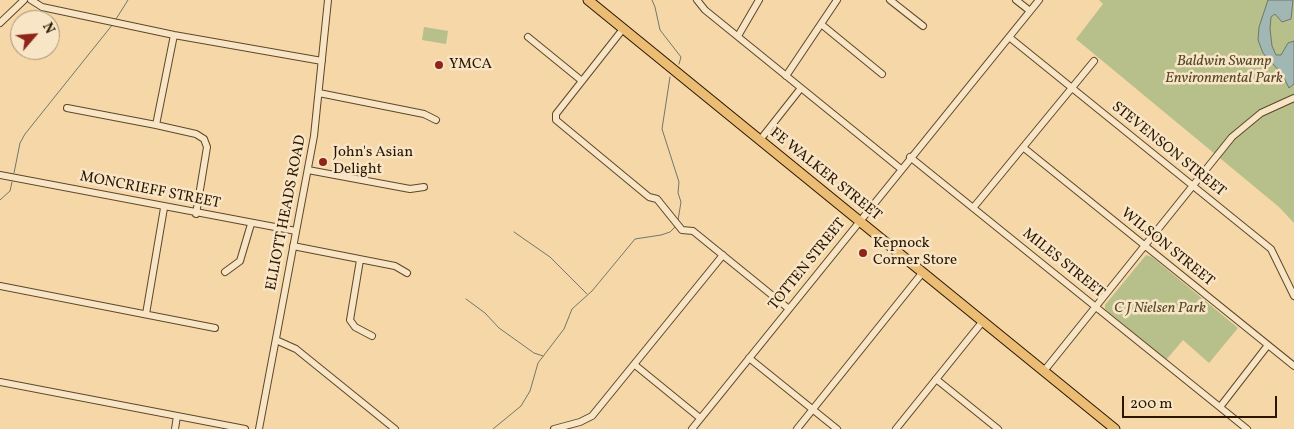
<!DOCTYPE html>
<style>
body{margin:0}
#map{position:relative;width:1294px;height:429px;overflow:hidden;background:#f5d7a8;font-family:Vollkorn,serif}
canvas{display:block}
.north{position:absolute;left:10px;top:10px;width:50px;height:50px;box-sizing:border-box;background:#f8e5c6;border:1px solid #a69377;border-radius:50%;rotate:63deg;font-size:14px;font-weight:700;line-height:20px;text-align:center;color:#2b1700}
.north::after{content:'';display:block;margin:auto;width:18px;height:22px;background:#8f2418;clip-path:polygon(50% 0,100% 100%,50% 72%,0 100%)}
.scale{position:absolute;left:1122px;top:396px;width:155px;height:22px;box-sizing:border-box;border:2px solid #2b1700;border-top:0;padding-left:6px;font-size:15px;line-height:18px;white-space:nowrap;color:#2b1700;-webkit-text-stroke:4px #f8e5c6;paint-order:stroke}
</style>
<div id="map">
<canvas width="1294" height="429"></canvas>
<div class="north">N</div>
<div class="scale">200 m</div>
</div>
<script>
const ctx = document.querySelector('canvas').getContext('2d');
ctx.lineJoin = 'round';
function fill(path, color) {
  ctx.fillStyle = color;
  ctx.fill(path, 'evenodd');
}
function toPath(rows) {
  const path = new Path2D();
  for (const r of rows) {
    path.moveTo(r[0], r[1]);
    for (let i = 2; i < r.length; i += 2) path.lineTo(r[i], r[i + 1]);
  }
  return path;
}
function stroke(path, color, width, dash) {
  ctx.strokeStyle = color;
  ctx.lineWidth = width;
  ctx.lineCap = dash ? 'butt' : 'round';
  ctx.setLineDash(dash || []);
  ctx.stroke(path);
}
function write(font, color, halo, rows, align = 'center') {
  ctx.font = font + ' Vollkorn,serif';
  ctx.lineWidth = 5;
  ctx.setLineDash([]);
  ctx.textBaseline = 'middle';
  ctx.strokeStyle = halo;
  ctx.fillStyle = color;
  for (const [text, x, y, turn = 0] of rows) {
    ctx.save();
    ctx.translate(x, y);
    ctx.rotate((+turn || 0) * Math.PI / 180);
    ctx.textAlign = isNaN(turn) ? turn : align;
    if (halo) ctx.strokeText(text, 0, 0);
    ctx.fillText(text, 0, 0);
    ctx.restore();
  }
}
fill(toPath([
 [1099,0,1294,0,1294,223,1279,207,1076,39,1103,4],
 [424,27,448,31,446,44,422,40],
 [1146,255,1152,257,1238,328,1209,363,1183,340,1166,360,1105,309,1105,305]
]), '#b7bf8b');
const water = toPath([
 [1268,0,1293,0,1291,19,1282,22,1275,14,1271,17,1270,29,1272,46,1276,55,1281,55,1288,43,1294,41,1294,84,1289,88,1282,74,1263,53,1258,40,1259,27,1268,0]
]);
fill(water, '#a0b7b3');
stroke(water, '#71776b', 1);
stroke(toPath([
 [652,0,655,7,660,30,681,57,679,64],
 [116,19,128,0],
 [670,77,662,129,679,182,678,193,681,202,678,220],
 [14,173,20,143,25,134,113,24],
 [0,200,10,191,12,182],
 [514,232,550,257,587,294],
 [466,299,485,313,499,328,534,353,543,356],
 [493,429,521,406,530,391,538,363,564,329,572,309,592,291,635,239,661,235,670,232,675,227]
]), '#71776b', 1);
const minor = toPath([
 [31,0,42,7,174,35,322,61],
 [697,0,705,10,901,169],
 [890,0,923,26],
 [1016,0,1030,11],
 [0,23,24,0],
 [821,24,882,74],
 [623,29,556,114,556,120,649,197,657,199,682,230,693,231,789,309],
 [738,36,759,0],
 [528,37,582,81],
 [1009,37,1271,249,1294,296],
 [786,76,837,0],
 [319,93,424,114,436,120],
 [67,108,156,125,196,134,204,139,207,147,196,214],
 [156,125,174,35],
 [760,140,801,88],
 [1024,148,1294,366],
 [910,157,1247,429],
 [308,170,410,189,424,187],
 [0,175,296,231],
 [973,208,1094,61],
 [293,246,395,266,407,273],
 [360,260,350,320,355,327,372,336],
 [225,272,240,261,251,224],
 [0,286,215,328],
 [146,314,164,208],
 [276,340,296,349,395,429],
 [749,358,837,429],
 [635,365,700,418],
 [1044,371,1232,137,1261,113,1294,98],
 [936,379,998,429],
 [0,382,245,429],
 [1220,407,1268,345],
 [175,429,177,416],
 [259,429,314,136,328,0],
 [554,429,580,422,592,416,723,255],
 [692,429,1039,0],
 [797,429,923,272],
 [896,429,983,321]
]);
const major = toPath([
 [588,0,1115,429]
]);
stroke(minor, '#5e472a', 8);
stroke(major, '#2b1700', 11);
stroke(minor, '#f8e5c6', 6);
stroke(major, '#eabc74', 9);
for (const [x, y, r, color] of [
 [439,65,5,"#8f2418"],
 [323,162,5,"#8f2418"],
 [863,253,5,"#8f2418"]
]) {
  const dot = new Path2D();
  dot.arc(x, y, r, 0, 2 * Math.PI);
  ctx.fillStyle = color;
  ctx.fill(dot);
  stroke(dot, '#f8e5c6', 2);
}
write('italic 15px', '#55492a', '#f8e5c6', [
 ["Baldwin Swamp",1224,62],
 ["Environmental Park",1224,79],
 ["C J Nielsen Park",1160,309]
]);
write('15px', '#2b1700', '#f8e5c6', [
 ["YMCA",449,65],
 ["John's Asian",333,153],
 ["Delight",333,170],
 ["Kepnock",873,244],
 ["Corner Store",873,261]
], 'left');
write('15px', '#2b1700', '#f8e5c6', [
 ["STEVENSON STREET",1168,150,39],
 ["FE WALKER STREET",825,175,39],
 ["MONCRIEFF STREET",150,191,11],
 ["ELLIOTT HEADS ROAD",287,213,-79],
 ["WILSON STREET",1167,248,39],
 ["MILES STREET",1063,264,39],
 ["TOTTEN STREET",808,265,-51]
]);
</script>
